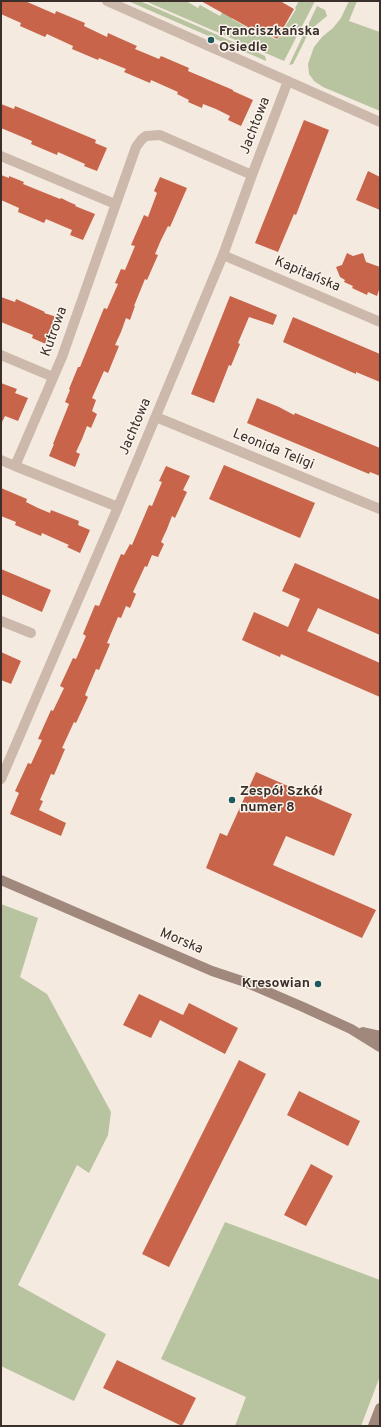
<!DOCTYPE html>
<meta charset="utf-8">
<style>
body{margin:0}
#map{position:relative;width:381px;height:1427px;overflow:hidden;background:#f4eae0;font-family:Overpass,sans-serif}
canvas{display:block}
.frame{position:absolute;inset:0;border:2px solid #3a2f2a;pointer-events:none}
</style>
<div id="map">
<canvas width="381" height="1427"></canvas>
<div class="frame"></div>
</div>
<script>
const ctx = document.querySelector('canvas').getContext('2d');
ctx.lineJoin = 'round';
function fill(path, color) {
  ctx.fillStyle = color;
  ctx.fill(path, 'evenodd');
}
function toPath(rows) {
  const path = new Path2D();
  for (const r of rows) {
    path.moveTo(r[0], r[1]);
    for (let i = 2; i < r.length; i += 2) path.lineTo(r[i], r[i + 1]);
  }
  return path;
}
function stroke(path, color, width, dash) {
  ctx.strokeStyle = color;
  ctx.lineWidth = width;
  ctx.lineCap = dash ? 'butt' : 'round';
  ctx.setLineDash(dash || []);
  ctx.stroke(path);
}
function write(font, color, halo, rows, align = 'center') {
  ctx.font = font + ' Overpass,sans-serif';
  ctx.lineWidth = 3;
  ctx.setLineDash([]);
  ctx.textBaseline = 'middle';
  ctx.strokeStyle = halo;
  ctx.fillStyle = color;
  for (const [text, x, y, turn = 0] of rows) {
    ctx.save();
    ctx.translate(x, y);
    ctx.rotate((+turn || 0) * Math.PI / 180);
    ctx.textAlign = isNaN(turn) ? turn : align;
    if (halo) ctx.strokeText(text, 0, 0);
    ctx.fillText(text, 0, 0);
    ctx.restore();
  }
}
fill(toPath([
 [128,1,140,1,261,54,265,56,266,60,266,61],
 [145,1,186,1,198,8,200,5,220,16,223,11,233,16,232,19,262,36,264,33,277,40,296,9,295,8,299,1,315,1,284,61],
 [349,1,357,1,349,21,380,32,380,111,323,87,314,81,309,74,308,64,314,47,322,37,333,28,341,18],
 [317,6,325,10,327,16,310,30,293,64,289,65],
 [1,904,38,918,20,977,47,994,111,1112,108,1135,89,1173,77,1165,18,1285,106,1334,74,1401,1,1366],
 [225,1222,380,1280,380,1376,361,1426,235,1426,246,1397,161,1359]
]), '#b8c39f');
fill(toPath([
 [1,1,25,1,55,14,56,11,85,23,84,26,107,37,108,33,137,46,135,49,159,59,161,56,189,68,188,71,200,76,233,90,233,91,253,100,241,126,228,120,230,116,216,109,203,104,202,108,188,102,189,100,177,94,178,92,151,80,150,83,124,72,126,69,99,58,98,60,72,49,73,46,47,34,45,37,20,26,21,23,1,14],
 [201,1,280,1,294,9,277,39,263,31,262,35],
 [1,104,14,109,15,106,96,140,95,143,107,148,97,171,84,166,85,164,58,152,57,155,31,144,32,141,1,128],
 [304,120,329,130,296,215,294,214,278,252,255,243],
 [368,171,380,177,380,210,356,200],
 [1,175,9,178,9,176,24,182,23,184,60,199,61,198,69,202,76,205,75,206,95,214,83,240,70,235,72,230,46,219,44,223,18,212,19,208,1,200],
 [160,177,187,188,170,227,168,226,161,240,155,254,158,255,147,280,145,279,134,306,135,306,130,320,126,318,121,332,115,345,119,346,108,373,104,371,92,398,96,400,92,411,97,414,91,428,87,426,82,439,76,452,80,454,75,467,49,456,54,444,53,444,69,404,65,402,70,390,69,389,78,367,80,367,104,308,107,309,118,284,115,283,121,269,125,270,135,246,131,245,144,215,148,217,157,193,154,191],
 [347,253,353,256,363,253,366,262,380,267,380,287,377,296,368,292,367,295,352,288,353,286,344,282,345,280,340,277,336,267,342,265],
 [230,296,277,315,273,325,249,317,238,343,240,344,231,366,229,365,214,403,191,394],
 [1,297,15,302,16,299,45,312,44,313,57,317,46,344,32,338,33,335,1,322],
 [293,317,380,354,380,382,356,372,356,374,283,342],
 [1,383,17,389,15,393,28,398,18,421,5,416,1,424],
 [257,398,279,407,294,415,295,413,380,448,380,476,370,472,369,474,247,423],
 [224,465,315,503,300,538,209,499],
 [166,466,190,476,183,490,187,492,175,518,172,516,167,529,161,542,164,544,158,557,152,555,147,567,145,566,133,592,136,594,130,608,126,606,121,618,118,617,107,643,110,644,99,670,96,669,85,695,88,697,76,723,74,722,62,748,65,749,54,775,51,774,40,800,43,801,39,810,66,823,61,836,10,814,19,793,15,791,28,763,31,764,42,740,38,739,51,710,53,711,64,688,60,686,73,658,76,659,86,636,83,634,95,605,99,606,121,554,124,555,130,544,132,545,149,505,152,506,162,482,159,481],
 [1,488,27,499,26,502,38,508,50,513,51,510,79,521,78,525,90,530,80,553,67,547,69,545,42,533,41,536,15,525,16,522,1,516],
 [295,563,380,600,380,635,318,608,307,631,380,663,380,697,281,654,280,657,242,640,254,612,288,627,300,599,282,591],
 [1,569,51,590,42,612,1,594],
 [1,652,21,661,11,684,1,680],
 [256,772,352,814,334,856,286,836,273,865,376,910,362,938,206,868,220,833,227,836],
 [139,994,183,1015,189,1003,238,1028,225,1054,160,1020,151,1038,123,1025],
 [239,1060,266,1074,169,1267,142,1254],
 [299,1091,360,1121,348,1146,287,1115],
 [311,1164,333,1176,306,1226,284,1215],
 [117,1360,196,1398,182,1426,103,1388]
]), '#c86449');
stroke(toPath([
 [107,1,380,122],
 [1,156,115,204],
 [223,255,380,322],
 [1,355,53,377],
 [156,417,380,509],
 [1,460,15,466],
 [118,507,15,466,62,357,136,147,142,139,146,136,160,135,252,175],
 [1,621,31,633],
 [1,779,118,507,223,255,252,175,288,81]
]), '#ccb9ab', 10);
stroke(toPath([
 [1,880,212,971,245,982,303,1007,351,1029,380,1047],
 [363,1032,380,1036],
 [373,1426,380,1408]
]), '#a0887c', 10);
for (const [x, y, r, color] of [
 [211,40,4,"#1e5a5d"],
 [232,800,4,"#1e5a5d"],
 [318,984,4,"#1e5a5d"]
]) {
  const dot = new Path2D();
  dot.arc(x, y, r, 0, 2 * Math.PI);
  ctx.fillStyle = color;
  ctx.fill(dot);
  stroke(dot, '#fbf4ec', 1.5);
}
write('bold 14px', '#3a2f2a', '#fbf4ec', [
 ["Franciszkańska",219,32],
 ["Osiedle",219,48],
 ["Zespół Szkół",240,792],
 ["numer 8",240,808],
 ["Kresowian",310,984,"right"]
], 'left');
write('14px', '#3a2f2a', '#fbf4ec', [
 ["Jachtowa",256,126,-69],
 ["Kapitańska",307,275,23],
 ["Kutrowa",55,332,-70],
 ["Jachtowa",136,427,-67],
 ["Leonida Teligi",273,450,22],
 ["Morska",181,942,23]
]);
</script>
